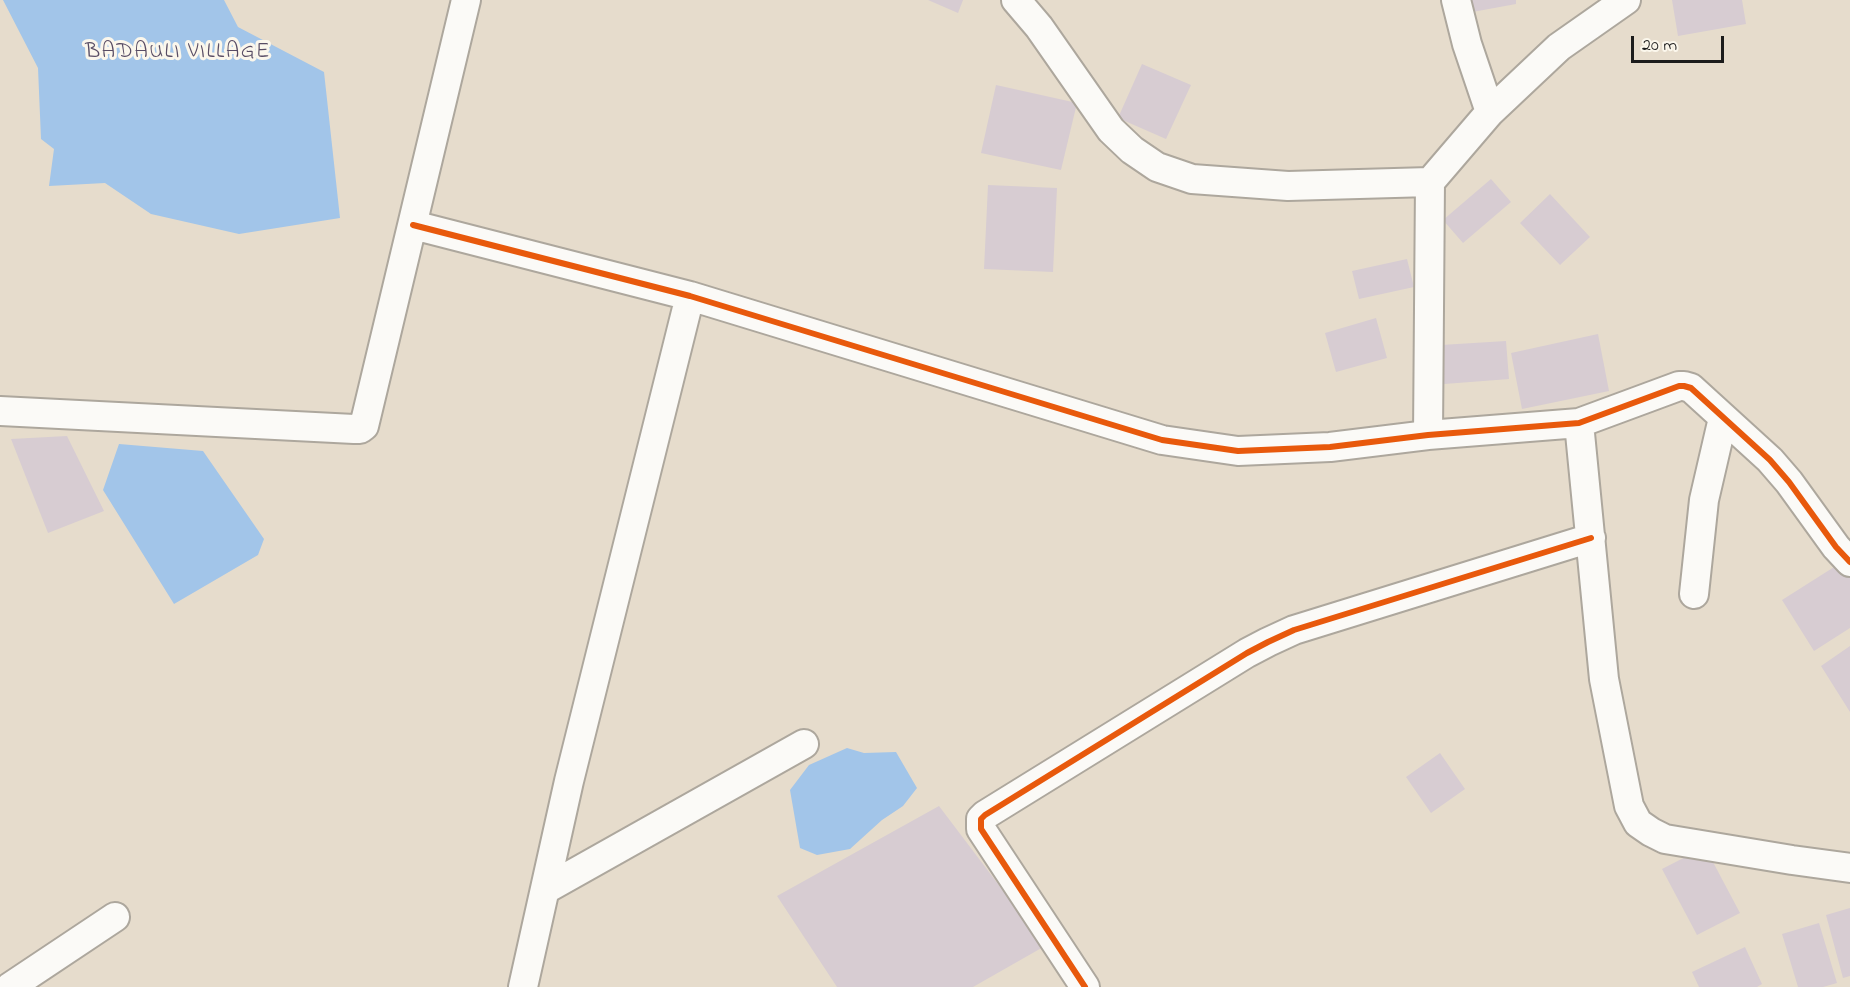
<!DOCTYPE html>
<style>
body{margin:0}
#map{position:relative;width:1850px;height:987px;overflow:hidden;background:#e6dccc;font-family:"Indie Flower",sans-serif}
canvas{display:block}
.scale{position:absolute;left:1631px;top:36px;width:93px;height:27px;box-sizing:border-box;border:3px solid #1c1c1c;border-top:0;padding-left:8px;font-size:18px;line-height:21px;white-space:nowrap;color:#1c1c1c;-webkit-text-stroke:4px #fbf7ec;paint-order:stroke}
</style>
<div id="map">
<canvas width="1850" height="987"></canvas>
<div class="scale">20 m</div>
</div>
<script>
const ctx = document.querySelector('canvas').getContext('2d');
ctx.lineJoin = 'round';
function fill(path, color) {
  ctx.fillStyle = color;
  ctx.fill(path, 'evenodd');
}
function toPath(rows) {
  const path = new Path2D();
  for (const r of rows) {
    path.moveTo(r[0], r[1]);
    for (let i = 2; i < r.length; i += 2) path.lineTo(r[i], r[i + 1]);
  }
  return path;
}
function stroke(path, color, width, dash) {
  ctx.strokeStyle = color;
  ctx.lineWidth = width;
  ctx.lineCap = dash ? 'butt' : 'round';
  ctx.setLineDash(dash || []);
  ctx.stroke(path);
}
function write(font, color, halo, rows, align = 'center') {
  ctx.font = font + ' "Indie Flower",sans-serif';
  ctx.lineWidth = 6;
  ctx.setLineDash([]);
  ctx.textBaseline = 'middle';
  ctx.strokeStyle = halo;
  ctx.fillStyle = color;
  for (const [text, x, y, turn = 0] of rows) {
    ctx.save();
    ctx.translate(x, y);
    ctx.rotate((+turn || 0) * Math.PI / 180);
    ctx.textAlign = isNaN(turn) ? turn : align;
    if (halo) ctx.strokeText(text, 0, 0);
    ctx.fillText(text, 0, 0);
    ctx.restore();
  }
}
fill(toPath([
 [3,0,224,0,238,27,324,72,340,218,239,234,151,214,105,183,49,186,54,149,41,139,38,68],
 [119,444,203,451,264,539,258,555,174,604,103,490],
 [847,748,864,753,896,752,917,788,903,806,882,820,850,849,817,855,800,848,790,790,809,765]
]), '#a2c5e9');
fill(toPath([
 [928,0,963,0,958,13],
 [1465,0,1516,0,1516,4,1467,13],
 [1672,0,1742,0,1746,24,1678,36],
 [1142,64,1191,85,1166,139,1118,118],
 [996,85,1077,103,1061,170,981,153],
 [1491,179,1511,202,1463,243,1443,220],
 [988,185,1057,188,1053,272,984,269],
 [1550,194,1590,237,1560,265,1520,223],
 [1407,259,1414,287,1359,299,1352,271],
 [1376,318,1387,358,1336,372,1325,333],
 [1598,334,1609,391,1522,409,1511,353],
 [1506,341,1509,379,1444,384,1441,345],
 [67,436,104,511,48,533,11,439],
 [1842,562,1850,574,1850,628,1814,651,1782,600],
 [1850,646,1850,712,1821,666],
 [1440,753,1465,789,1431,813,1406,777],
 [939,806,1045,946,973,987,837,987,777,896],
 [1705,847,1740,913,1697,935,1662,869],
 [1850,908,1850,976,1843,978,1826,915],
 [1819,923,1837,983,1823,987,1798,987,1782,934],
 [1745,947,1762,984,1757,987,1699,987,1692,972]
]), '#d7ccd2');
const minor = toPath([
 [1016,0,1039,27,1111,130,1132,150,1157,167,1192,179,1288,186,1430,182,1428,435],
 [1456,0,1467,44,1490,112],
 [1430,182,1490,112,1559,47,1626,0],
 [413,225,690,296,1162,440,1238,451,1330,447,1428,435,1579,423,1679,386,1684,386,1691,388,1770,460,1789,482,1836,547,1850,562],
 [0,411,354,429,360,429,364,426,466,0],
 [1579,423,1604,679,1629,806,1638,823,1651,832,1665,839,1792,860,1850,868],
 [1694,594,1704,500,1723,418],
 [546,889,804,744],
 [10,987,115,917],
 [523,987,569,781,690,296],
 [1085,987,981,829,981,819,985,815,1247,653,1268,642,1294,630,1591,538]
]);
stroke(minor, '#ada79d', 32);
stroke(minor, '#fbfaf7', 28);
stroke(toPath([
 [413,225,690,296,1162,440,1238,451,1330,447,1428,435,1579,423,1679,386,1684,386,1691,388,1770,460,1789,482,1836,547,1850,562],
 [1085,987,981,829,981,819,985,815,1247,653,1268,642,1294,630,1591,538]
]), '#e8590c', 6);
ctx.letterSpacing = '1.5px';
write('22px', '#584d65', '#fbf7ec', [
 ["BADAULI VILLAGE",178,53]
]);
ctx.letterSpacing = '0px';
</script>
